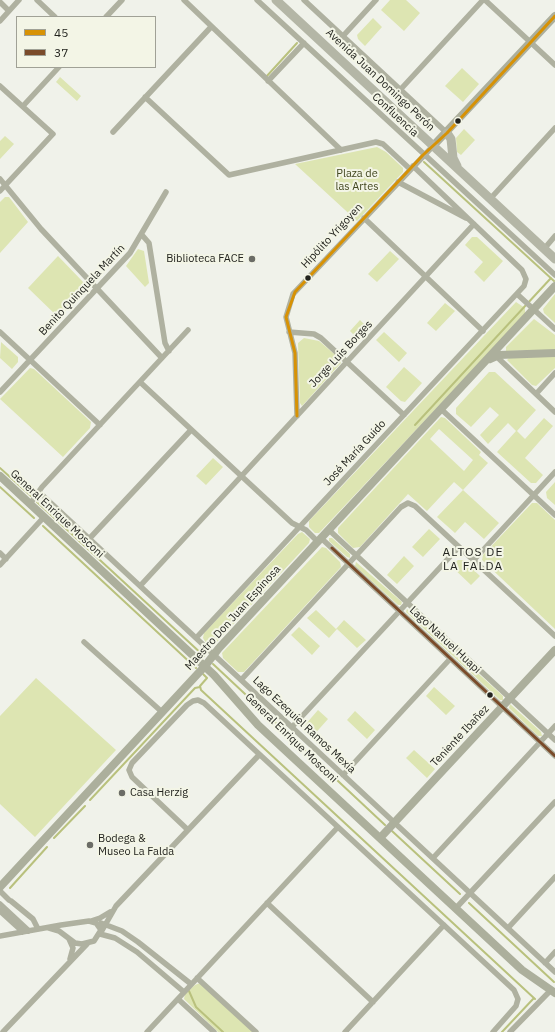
<!DOCTYPE html>
<meta charset="utf-8">
<style>
body{margin:0}
#map{position:relative;width:555px;height:1032px;overflow:hidden;background:#f0f2ea;font-family:"IBM Plex Sans",sans-serif}
canvas{display:block}
.legend{position:absolute;left:16px;top:16px;width:140px;height:52px;box-sizing:border-box;background:#f3f5e6;border:1px solid #a0a196;margin:0;padding:5px 7px;list-style:none;font-size:12px;color:#23241f}
.legend li{display:flex;align-items:center;gap:8px;height:20px}
.legend b{width:20px;border:1px solid #a0a196}
</style>
<div id="map">
<canvas width="555" height="1032"></canvas>
<ul class="legend">
<li><b style="height:5px;background:#d79205"></b>45</li>
<li><b style="height:5px;background:#7a4b2a"></b>37</li>
</ul>
</div>
<script>
const ctx = document.querySelector('canvas').getContext('2d');
ctx.lineJoin = 'round';
function fill(path, color) {
  ctx.fillStyle = color;
  ctx.fill(path, 'evenodd');
}
function toPath(rows) {
  const path = new Path2D();
  for (const r of rows) {
    path.moveTo(r[0], r[1]);
    for (let i = 2; i < r.length; i += 2) path.lineTo(r[i], r[i + 1]);
  }
  return path;
}
function stroke(path, color, width, dash) {
  ctx.strokeStyle = color;
  ctx.lineWidth = width;
  ctx.lineCap = dash ? 'butt' : 'round';
  ctx.setLineDash(dash || []);
  ctx.stroke(path);
}
function write(font, color, halo, rows, align = 'center') {
  ctx.font = font + ' "IBM Plex Sans",sans-serif';
  ctx.lineWidth = 4;
  ctx.setLineDash([]);
  ctx.textBaseline = 'middle';
  ctx.strokeStyle = halo;
  ctx.fillStyle = color;
  for (const [text, x, y, turn = 0] of rows) {
    ctx.save();
    ctx.translate(x, y);
    ctx.rotate((+turn || 0) * Math.PI / 180);
    ctx.textAlign = isNaN(turn) ? turn : align;
    if (halo) ctx.strokeText(text, 0, 0);
    ctx.fillText(text, 0, 0);
    ctx.restore();
  }
}
fill(toPath([
 [390,0,406,0,420,13,404,31,381,10],
 [373,18,382,27,365,46,358,39,357,35],
 [462,68,479,84,463,102,445,86],
 [60,77,81,96,77,101,56,82],
 [464,129,475,140,461,155,457,152,456,138],
 [5,136,14,144,0,159,0,141],
 [377,147,386,152,403,168,403,172,357,221,295,164],
 [5,197,9,197,28,222,0,253,0,202],
 [472,237,477,237,503,261,484,282,474,272,483,262,465,245],
 [138,249,144,251,149,283,145,287,126,266],
 [390,251,399,259,377,282,368,274],
 [58,256,85,284,85,289,59,318,28,288],
 [555,294,555,323,544,313,543,309],
 [516,302,525,308,525,314,319,533,315,533,309,527,309,521],
 [445,303,455,311,436,331,427,323],
 [534,319,555,335,555,350,506,351,506,347],
 [360,320,369,329,359,340,350,331],
 [384,332,407,353,399,362,376,340],
 [304,338,319,341,339,358,341,363,302,406,300,403,298,343],
 [1,342,18,357,18,362,12,369,0,358],
 [555,356,555,368,536,386,532,385,507,360,509,358],
 [404,367,422,383,405,402,401,401,386,387],
 [30,368,34,369,91,422,90,428,63,457,0,399],
 [489,372,495,372,536,410,517,431,525,439,544,418,553,426,525,458,543,475,536,483,531,483,497,452,516,431,508,423,488,444,480,435,499,415,490,407,471,427,456,414,456,408],
 [441,417,445,418,481,452,479,455,488,463,463,490,499,523,484,539,465,522,455,533,437,517,463,490,454,482,427,511,408,494,360,547,353,548,338,533,338,528],
 [439,429,473,460,464,471,430,439],
 [213,458,223,467,206,485,196,476],
 [555,482,555,505,547,498,546,492],
 [532,503,537,503,555,520,555,629,482,560,483,555],
 [429,529,440,539,423,557,412,547],
 [302,532,310,539,309,543,216,643,211,645,206,643,203,638,204,633,298,534],
 [329,538,332,538,350,554,350,558,347,557,329,541],
 [322,547,326,548,340,562,341,567,244,672,238,672,223,658,222,653],
 [404,556,414,566,397,584,387,575],
 [458,560,463,560,480,576,471,585,451,566],
 [356,562,402,602,401,605,398,605,355,566],
 [407,609,503,696,503,700,500,700,406,612],
 [316,610,336,629,344,620,366,640,357,648,337,629,329,638,307,618],
 [299,627,320,646,312,655,291,635],
 [36,678,116,750,35,837,0,804,0,716],
 [434,687,455,706,446,715,426,696],
 [510,704,541,732,542,736,538,736,509,708],
 [318,710,328,719,312,737,305,731,305,725],
 [355,711,375,730,367,739,347,720],
 [414,750,435,769,427,778,406,758],
 [200,983,253,1032,218,1032,184,999,185,994,195,985]
]), '#dde5b2');
stroke(toPath([
 [266,77,297,43],
 [424,162,554,281],
 [415,425,551,278],
 [0,468,31,496],
 [0,487,34,518],
 [37,502,204,656],
 [43,526,196,668],
 [213,664,385,825],
 [203,674,207,678,200,686,201,690,535,999],
 [90,800,195,688,200,687],
 [392,831,460,894],
 [54,838,85,806],
 [10,888,47,847],
 [469,903,554,982],
 [189,991,196,1007,223,1032],
 [502,1032,534,998]
]), '#b9c17d', 2);
stroke(toPath([
 [37,0,55,17],
 [184,0,341,150],
 [257,0,555,275],
 [304,0,447,133],
 [485,0,555,65],
 [0,2,9,11],
 [106,17,122,0],
 [0,21,19,0],
 [343,36,376,0],
 [268,81,304,43],
 [0,86,53,134,0,191],
 [400,90,483,0],
 [145,97,229,175,376,142,383,144,410,169],
 [23,106,59,67],
 [113,132,211,27],
 [0,179,41,229,162,358],
 [398,182,466,218],
 [490,199,555,128],
 [364,218,483,331],
 [142,235,149,243,165,343,169,351],
 [544,249,555,236],
 [517,294,555,329],
 [0,332,100,425],
 [289,332,314,334,321,338,404,415],
 [496,356,555,412],
 [140,382,292,523,306,530,318,542],
 [0,392,130,253,166,192],
 [536,394,555,373],
 [441,409,555,515],
 [297,416,295,353,286,317,293,294,433,146],
 [39,492,555,972],
 [30,504,42,487,188,330],
 [329,530,555,740],
 [321,538,555,756],
 [89,539,191,430],
 [0,553,6,559],
 [473,561,555,472],
 [0,565,44,517],
 [140,586,474,224],
 [196,638,524,286,526,279,522,270,413,166],
 [84,642,162,712],
 [241,680,401,507,408,503,415,506,555,636],
 [292,727,459,547],
 [343,775,450,659],
 [188,830,132,777,129,770,132,763,187,705,193,701,198,700,204,703,514,990,518,999,516,1006,493,1032],
 [433,858,555,726],
 [0,891,9,900],
 [11,901,33,919,38,929],
 [267,903,373,1002],
 [0,904,29,931],
 [456,908,555,802],
 [0,911,23,932],
 [91,921,100,918,110,912],
 [101,923,122,931,138,942,191,984],
 [508,928,555,877],
 [0,936,61,925,89,921,96,923,101,930,94,941,82,944,75,943,59,931,49,928],
 [69,939,73,948,70,959],
 [545,963,555,952],
 [197,978,256,1032],
 [184,992,137,952,115,938,100,934,116,906,259,755],
 [178,999,214,1032],
 [3,1032,87,944],
 [147,1032,338,827],
 [345,1032,444,925],
 [510,1032,551,990]
]), '#afb1a0', 5.5);
stroke(toPath([
 [433,146,555,16],
 [490,359,499,355,555,353],
 [0,476,214,675,258,725,522,970,555,993],
 [380,838,555,650],
 [0,887,205,666,219,648,555,286]
]), '#acaf9c', 8);
stroke(toPath([
 [276,0,555,259],
 [447,133,451,139,453,158,457,166]
]), '#b4b6a6', 9);
stroke(toPath([
 [297,416,295,353,286,317,295,292,423,155,447,133,555,16]
]), '#d79205', 3);
stroke(toPath([
 [332,548,555,756]
]), '#7a4b2a', 3);
for (const [x, y, r, color] of [
 [458,121,3.5,"#23241f"],
 [252,259,4,"#6b6c66"],
 [308,278,3.5,"#23241f"],
 [490,695,3.5,"#23241f"],
 [122,793,4,"#6b6c66"],
 [90,845,4,"#6b6c66"]
]) {
  const dot = new Path2D();
  dot.arc(x, y, r, 0, 2 * Math.PI);
  ctx.fillStyle = color;
  ctx.fill(dot);
  stroke(dot, '#f3f5e6', 1.5);
}
write('11px', '#23241f', '#f3f5e6', [
 ["Avenida Juan Domingo Perón",380,80,43],
 ["Confluencia",395,115,43],
 ["Hipólito Yrigoyen",332,236,-47],
 ["Benito Quinquela Martín",82,290,-47],
 ["Jorge Luis Borges",341,354,-47],
 ["José María Guido",355,453,-47],
 ["General Enrique Mosconi",57,514,43],
 ["Maestro Don Juan Espinosa",233,618,-48],
 ["Lago Nahuel Huapi",445,640,43],
 ["Lago Ezequiel Ramos Mexía",304,725,43],
 ["Teniente Ibañez",460,736,-47],
 ["General Enrique Mosconi",291,738,44]
]);
write('11px', '#41461f', '#f3f5e6', [
 ["Plaza de",357,174],
 ["las Artes",357,187]
]);
write('11px', '#23241f', '#f3f5e6', [
 ["Biblioteca FACE",244,259,"right"],
 ["Casa Herzig",130,793],
 ["Bodega &",98,839],
 ["Museo La Falda",98,852]
], 'left');
ctx.letterSpacing = '1px';
write('12px', '#23241f', '#f3f5e6', [
 ["ALTOS DE",473,553],
 ["LA FALDA",473,567]
]);
ctx.letterSpacing = '0px';
</script>
